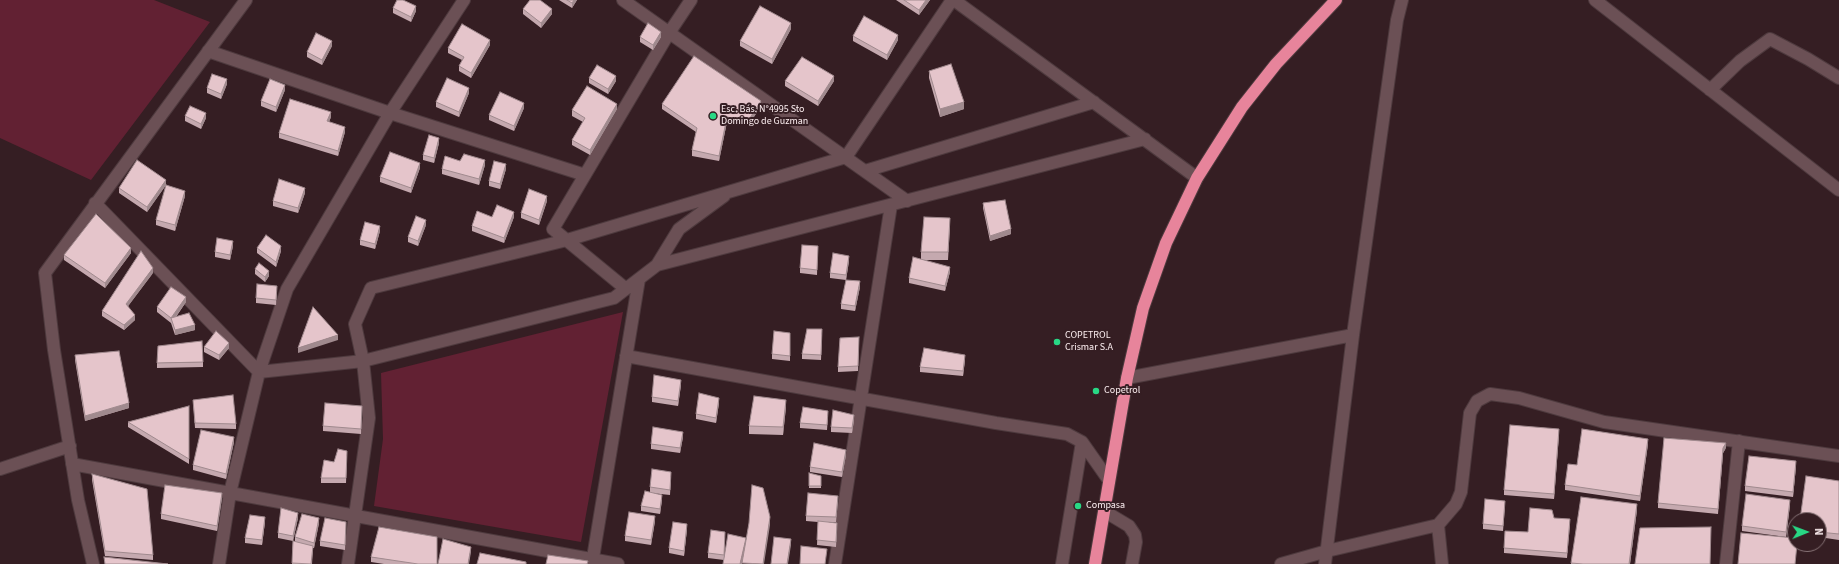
<!DOCTYPE html>
<meta charset="utf-8">
<style>
body{margin:0}
#map{position:relative;width:1839px;height:564px;overflow:hidden;background:#351e23;font-family:"Source Sans 3",sans-serif}
canvas{display:block}
.north{position:absolute;left:1787px;top:512px;width:40px;height:40px;box-sizing:border-box;background:#351e23;border:1px solid #857275;border-radius:50%;rotate:89deg;font-size:11px;font-weight:700;line-height:16px;text-align:center;color:#fdeff1}
.north::after{content:'';display:block;margin:auto;width:14px;height:18px;background:#28d885;clip-path:polygon(50% 0,100% 100%,50% 72%,0 100%)}
</style>
<div id="map">
<canvas width="1839" height="564"></canvas>
<div class="north">N</div>
</div>
<script>
const ctx = document.querySelector('canvas').getContext('2d');
ctx.lineJoin = 'round';
function fill(path, color) {
  ctx.fillStyle = color;
  ctx.fill(path, 'evenodd');
}
function toPath(rows) {
  const path = new Path2D();
  for (const r of rows) {
    path.moveTo(r[0], r[1]);
    for (let i = 2; i < r.length; i += 2) path.lineTo(r[i], r[i + 1]);
  }
  return path;
}
function stroke(path, color, width, dash) {
  ctx.strokeStyle = color;
  ctx.lineWidth = width;
  ctx.lineCap = dash ? 'butt' : 'round';
  ctx.setLineDash(dash || []);
  ctx.stroke(path);
}
function write(font, color, halo, rows, align = 'center') {
  ctx.font = font + ' "Source Sans 3",sans-serif';
  ctx.lineWidth = 4;
  ctx.setLineDash([]);
  ctx.textBaseline = 'middle';
  ctx.strokeStyle = halo;
  ctx.fillStyle = color;
  for (const [text, x, y, turn = 0] of rows) {
    ctx.save();
    ctx.translate(x, y);
    ctx.rotate((+turn || 0) * Math.PI / 180);
    ctx.textAlign = isNaN(turn) ? turn : align;
    if (halo) ctx.strokeText(text, 0, 0);
    ctx.fillText(text, 0, 0);
    ctx.restore();
  }
}
fill(toPath([
 [0,0,154,0,210,22,91,180,0,138],
 [623,312,581,542,374,506,383,439,381,373]
]), '#622133');
const minor = toPath([
 [623,0,907,201],
 [954,0,1197,178],
 [1595,0,1839,190],
 [208,51,390,113,585,175],
 [1710,90,1740,61,1770,39,1808,59,1839,78],
 [865,171,1094,102],
 [95,203,259,372,363,361,614,298,657,265,1145,139],
 [657,265,679,229,724,196],
 [626,289,553,229,669,33,691,0],
 [626,356,996,423,1067,434,1082,442,1108,479],
 [1127,378,1353,335],
 [72,464,618,564],
 [0,469,70,446],
 [1104,511,1129,526,1135,535,1136,542,1132,564],
 [1438,525,1442,564],
 [93,564,78,500,54,350,45,273,246,0],
 [219,564,230,493,259,372,287,289,390,113,464,0],
 [348,564,369,418,363,361,355,324,371,288,567,240,846,157,952,0],
 [592,564,639,279],
 [835,564,891,205],
 [1062,564,1082,442],
 [1281,564,1327,551,1438,525,1456,504,1461,492,1470,413,1477,401,1490,394,1519,398,1604,422,1839,456],
 [1325,564,1353,335,1397,20,1402,0],
 [1726,564,1739,441]
]);
const highway = toPath([
 [1095,564,1127,378,1143,308,1166,243,1197,178,1242,107,1276,64,1336,0]
]);
stroke(minor, '#4e3a3e', 14);
stroke(highway, '#4e3a3e', 14);
stroke(minor, '#6b5055', 12);
stroke(highway, '#e7849b', 12);
fill(toPath([
 [559,0,577,0,572,8],
 [896,0,930,0,919,15],
 [393,8,416,11,411,22,393,13],
 [523,9,552,14,541,28,523,14],
 [791,29,772,64,740,46,740,41],
 [853,36,898,40,887,60,853,41],
 [640,37,661,37,653,50,640,42],
 [490,45,471,78,459,71,459,66,462,60,448,53,448,48],
 [332,46,322,65,307,57,307,52],
 [929,71,964,109,940,117,929,78],
 [589,78,616,81,608,94,589,83],
 [785,81,834,81,818,106,785,86],
 [227,84,221,99,207,93,207,88],
 [285,90,276,112,261,106,261,101],
 [469,93,459,117,436,107,436,102],
 [662,104,761,106,748,126,727,122,719,161,692,156,692,150,696,132,662,109],
 [524,108,514,131,489,120,489,115],
 [617,109,590,155,572,145,572,140,583,122,572,116,572,110],
 [185,116,206,118,201,129,185,121],
 [331,117,329,122,345,132,338,156,279,138,279,133],
 [439,143,434,163,423,160,423,155],
 [460,161,485,165,479,185,442,174,442,169],
 [420,168,411,193,380,182,380,177],
 [506,169,500,189,489,186,489,181],
 [166,185,147,212,119,193,119,188],
 [305,193,298,213,273,206,273,201],
 [185,196,175,231,156,225,156,220],
 [547,201,539,225,521,218,521,213],
 [983,203,1011,234,990,241,983,208],
 [492,217,514,217,504,243,472,231,472,226],
 [426,225,418,246,408,242,408,237],
 [950,226,948,260,922,260,950,272,945,291,909,283,909,278,921,259,921,252],
 [380,231,375,249,360,245,360,240],
 [233,246,230,260,215,257,215,252],
 [818,246,817,275,800,273,800,268],
 [257,248,281,251,276,267,257,253],
 [131,253,105,288,64,260,64,255],
 [849,261,846,280,830,278,830,273],
 [255,269,269,276,265,282,255,274],
 [153,273,128,306,135,320,124,330,102,316,102,311],
 [860,287,855,311,841,309,841,304],
 [277,291,276,305,256,303,256,298],
 [186,302,176,317,195,330,175,335,171,323,157,312,157,307],
 [790,333,790,361,772,359,772,354],
 [822,334,821,360,802,359,802,354],
 [859,337,858,371,838,372,838,367],
 [204,347,229,348,219,360,204,352],
 [75,355,129,408,85,421,75,360],
 [965,360,963,376,920,372,920,367],
 [203,362,203,367,157,368,157,363],
 [681,385,678,406,652,402,652,397],
 [193,400,236,424,236,429,195,428],
 [719,403,716,423,696,419,696,414],
 [189,406,189,464,128,427,128,422],
 [362,406,361,434,323,431,323,426],
 [786,407,783,435,749,434,749,426],
 [828,416,827,430,800,428,800,423],
 [854,420,852,433,831,432,831,427],
 [1559,434,1554,499,1504,495,1504,490],
 [683,437,680,453,651,449,651,444],
 [234,442,226,479,193,470,193,465],
 [1648,444,1640,501,1565,490,1565,485,1577,465],
 [1726,448,1723,453,1718,514,1658,508,1658,503],
 [846,455,842,477,810,472,810,467],
 [347,456,346,483,321,483,321,478,334,462],
 [1796,466,1793,497,1745,491,1745,486],
 [809,473,821,476,821,488,809,488],
 [92,474,153,555,153,560,105,556,92,480],
 [671,477,670,495,651,493,662,500,660,514,641,511,641,506,650,492,650,487],
 [1839,481,1839,540,1819,537,1819,520],
 [222,498,217,531,161,519,161,514],
 [838,501,836,522,828,522,837,528,836,547,817,545,818,522,806,521,806,516],
 [1790,505,1786,537,1742,531,1742,526],
 [1505,506,1503,531,1483,529,1483,524],
 [1637,510,1630,564,1571,564,1571,563],
 [298,518,293,541,278,538,278,533],
 [1554,518,1570,524,1567,558,1504,553,1504,548,1528,532],
 [655,521,651,545,625,541,625,536],
 [265,522,262,545,245,543,245,538],
 [346,522,345,550,320,546,320,541],
 [319,523,314,548,313,548,312,564,292,564,293,541,295,541,295,537],
 [687,529,684,556,669,553,669,548],
 [725,537,724,560,708,558,708,553],
 [371,557,437,564,384,564,371,562]
]), '#c5a9af');
fill(toPath([
 [574,0,577,0,572,8,572,3],
 [926,0,930,0,919,15,919,10],
 [416,6,416,11,411,22,411,17],
 [552,9,552,14,541,28,541,23],
 [791,23,791,29,772,64,772,59],
 [661,32,661,37,653,50,653,45],
 [898,35,898,40,887,60,887,55],
 [490,40,490,45,471,78,471,73],
 [332,41,332,46,322,65,322,60],
 [616,76,616,81,608,94,608,89],
 [834,76,834,81,818,106,818,101],
 [227,79,227,84,221,99,221,94],
 [285,85,285,90,276,112,276,107],
 [469,88,469,93,459,117,459,112],
 [761,101,761,106,748,126,748,121],
 [964,102,964,109,940,117,940,109],
 [524,103,524,108,514,131,514,126],
 [617,104,617,109,590,155,590,150],
 [331,112,331,117,327,126,327,121],
 [206,113,206,118,201,129,201,124],
 [727,117,727,122,719,161,719,156],
 [345,127,345,132,338,156,338,151],
 [439,138,439,143,434,163,434,158],
 [485,160,485,165,479,185,479,179],
 [420,163,420,168,411,193,411,188],
 [506,164,506,169,500,189,500,184],
 [166,180,166,185,147,212,147,207],
 [305,188,305,193,298,213,298,208],
 [185,191,185,196,175,231,175,225],
 [547,196,547,201,539,225,539,220],
 [514,212,514,217,504,243,504,238],
 [426,220,426,225,418,246,418,241],
 [380,226,380,231,375,249,375,244],
 [1011,229,1011,234,990,241,990,236],
 [233,241,233,246,230,260,230,255],
 [281,246,281,251,276,267,276,262],
 [131,248,131,253,105,288,105,283],
 [849,256,849,261,846,280,846,275],
 [950,267,950,272,945,291,945,286],
 [153,268,153,273,126,309,126,304],
 [269,271,269,276,265,282,265,277],
 [860,281,860,287,855,311,855,306],
 [186,297,186,302,172,322,171,318],
 [135,315,135,320,124,330,124,325],
 [195,325,195,330,175,335,175,330],
 [338,335,338,340,298,353,298,348],
 [229,343,229,348,219,360,219,355],
 [965,355,965,360,963,376,963,371],
 [681,380,681,385,678,406,678,401],
 [719,398,719,403,716,423,716,418],
 [786,400,786,407,783,435,783,427],
 [129,403,129,408,85,421,85,416],
 [854,415,854,420,852,433,852,428],
 [1559,429,1559,434,1554,499,1554,494],
 [683,432,683,437,680,453,680,448],
 [234,437,234,442,226,479,226,474],
 [1648,439,1648,444,1640,501,1640,496],
 [1726,443,1726,448,1723,453,1718,514,1723,448],
 [846,450,846,455,842,477,842,472],
 [1796,461,1796,466,1793,497,1793,492],
 [222,493,222,498,217,531,217,526],
 [662,495,662,500,660,514,660,509],
 [1790,500,1790,505,1786,537,1786,532],
 [1637,504,1637,510,1630,564,1629,564],
 [298,513,298,518,293,541,293,536],
 [655,516,655,521,651,545,651,540],
 [265,517,265,522,262,545,262,540],
 [770,517,770,525,764,564,763,564],
 [319,518,319,523,314,548,314,543],
 [687,524,687,529,684,556,684,551],
 [746,538,746,543,742,564,740,564],
 [791,539,791,545,788,564,787,564],
 [471,547,471,552,469,564,468,564]
]), '#a08a8e');
const building = toPath([
 [397,0,403,0,416,6,411,17,393,8,397,0],
 [530,0,540,0,552,9,541,23,523,9,530,0],
 [567,0,574,0,572,3,567,0],
 [904,0,926,0,919,10,904,0],
 [760,6,791,23,772,59,740,41,760,6],
 [864,16,898,35,887,55,853,36,864,16],
 [648,23,661,32,653,45,640,37,648,23],
 [462,24,490,40,471,73,459,66,464,57,448,48,462,24],
 [316,33,332,41,322,60,307,52,316,33],
 [694,56,761,101,748,121,727,117,719,156,692,150,697,128,662,104,694,56],
 [802,57,834,76,818,101,785,81,802,57],
 [951,64,964,102,940,109,929,71,951,64],
 [597,65,616,76,608,89,589,78,597,65],
 [212,74,227,79,221,94,207,88,212,74],
 [447,78,469,88,459,112,436,102,447,78],
 [270,79,285,85,276,107,261,101,270,79],
 [587,86,617,104,590,150,572,140,585,118,572,110,587,86],
 [500,92,524,103,514,126,489,115,500,92],
 [290,99,331,112,327,121,345,127,338,151,279,133,290,99],
 [190,106,206,113,201,124,185,116,190,106],
 [429,135,439,138,434,158,423,155,429,135],
 [390,152,420,163,411,188,380,177,390,152],
 [464,154,485,160,479,179,442,169,445,156,460,161,464,154],
 [137,160,166,180,147,207,119,188,137,160],
 [494,161,506,164,500,184,489,181,494,161],
 [279,179,305,188,298,208,273,201,279,179],
 [166,185,185,191,175,225,156,220,166,185],
 [529,189,547,196,539,220,521,213,529,189],
 [1005,200,1011,229,990,236,983,203,1005,200],
 [497,205,514,212,504,238,472,226,477,211,492,217,497,205],
 [96,214,131,248,105,283,64,255,96,214],
 [416,216,426,220,418,241,408,237,416,216],
 [924,217,950,218,948,252,921,252,924,217],
 [365,222,380,226,375,244,360,240,365,222],
 [266,235,281,246,276,262,257,248,266,235],
 [217,238,233,241,230,255,215,252,217,238],
 [802,245,818,246,817,270,800,268,802,245],
 [141,251,153,268,126,304,135,315,124,325,102,311,141,251],
 [833,253,849,256,846,275,830,273,833,253],
 [913,257,950,267,945,286,909,278,913,257],
 [259,263,269,271,265,277,255,269,259,263],
 [846,280,860,281,855,306,841,304,846,280],
 [257,284,277,286,276,300,256,298,257,284],
 [171,287,186,297,171,318,157,307,171,287],
 [313,307,338,335,298,348,313,307],
 [189,313,195,325,175,330,171,318,189,313],
 [807,329,822,329,821,355,802,354,807,329],
 [216,331,229,343,219,355,204,347,216,331],
 [774,331,790,333,790,356,772,354,774,331],
 [859,337,858,366,838,367,840,338,859,337],
 [202,341,203,362,157,363,158,346,202,341],
 [924,348,965,355,963,371,920,367,924,348],
 [119,351,129,403,85,416,75,355,119,351],
 [654,375,681,380,678,401,652,397,654,375],
 [699,393,719,398,716,418,696,414,699,393],
 [233,395,236,424,195,423,193,400,233,395],
 [754,396,786,400,783,427,749,426,754,396],
 [325,403,362,406,361,429,323,426,325,403],
 [189,406,189,459,128,422,189,406],
 [803,407,828,411,827,425,800,423,803,407],
 [833,410,854,415,852,428,831,427,833,410],
 [1510,425,1559,429,1554,494,1504,490,1510,425],
 [653,427,683,432,680,448,651,444,653,427],
 [1582,429,1648,439,1640,496,1565,485,1568,464,1577,465,1582,429],
 [201,430,234,437,226,474,193,465,201,430],
 [1664,438,1726,443,1723,448,1718,509,1658,503,1664,438],
 [814,443,846,450,842,472,810,467,814,443],
 [338,449,347,451,346,478,321,478,324,460,334,462,338,449],
 [1749,456,1796,461,1793,492,1745,486,1749,456],
 [652,469,671,472,670,490,650,487,652,469],
 [809,473,821,476,821,486,809,486,809,473],
 [92,474,147,489,153,555,105,551,92,474],
 [1806,476,1839,481,1839,534,1819,532,1819,520,1800,520,1806,476],
 [165,485,222,493,217,526,161,514,165,485],
 [752,485,763,488,770,517,763,564,742,563,749,523,752,485],
 [645,491,662,495,660,509,641,506,645,491],
 [808,493,838,496,836,517,806,516,808,493],
 [1746,494,1790,500,1786,532,1742,526,1746,494],
 [1581,497,1637,504,1629,564,1583,564,1571,563,1581,497],
 [1485,499,1505,501,1503,526,1483,524,1485,499],
 [281,508,298,513,293,536,278,533,281,508],
 [1530,508,1552,510,1554,518,1570,519,1567,553,1504,548,1505,531,1528,532,1530,508],
 [629,512,655,516,651,540,625,536,629,512],
 [302,514,319,518,314,543,295,537,302,514],
 [250,515,265,517,262,540,245,538,250,515],
 [325,518,346,522,345,545,320,541,325,518],
 [818,521,837,523,836,542,817,540,818,521],
 [673,522,687,524,684,551,669,548,673,522],
 [379,527,437,537,437,564,418,564,371,557,379,527],
 [1711,527,1710,564,1635,564,1640,528,1711,527],
 [711,530,725,532,724,555,708,553,711,530],
 [1741,533,1795,538,1795,544,1797,544,1795,564,1738,564,1741,533],
 [728,534,746,538,740,564,723,564,728,534],
 [774,537,791,539,787,564,771,564,774,537],
 [443,539,471,547,468,564,438,564,443,539],
 [293,541,313,546,311,564,292,563,293,541],
 [801,546,827,549,825,564,800,564,801,546],
 [480,553,526,562,526,564,477,564,480,553],
 [548,555,588,561,587,564,546,564,548,555],
 [104,557,168,564,105,564,104,557]
]);
fill(building, '#e5c5cb');
stroke(building, '#a08a8e', 1);
for (const [x, y, r, color] of [
 [713,116,4,"#28d885"],
 [1057,342,4,"#28d885"],
 [1096,391,4,"#28d885"],
 [1078,506,4,"#28d885"]
]) {
  const dot = new Path2D();
  dot.arc(x, y, r, 0, 2 * Math.PI);
  ctx.fillStyle = color;
  ctx.fill(dot);
  stroke(dot, '#351e23', 1.5);
}
write('10px', '#fdeff1', '#351e23', [
 ["Esc. Bás. N°4995 Sto",721,110],
 ["Domingo de Guzman",721,122],
 ["COPETROL",1065,336],
 ["Crismar S.A",1065,348],
 ["Copetrol",1104,391],
 ["Compasa",1086,506]
], 'left');
</script>
